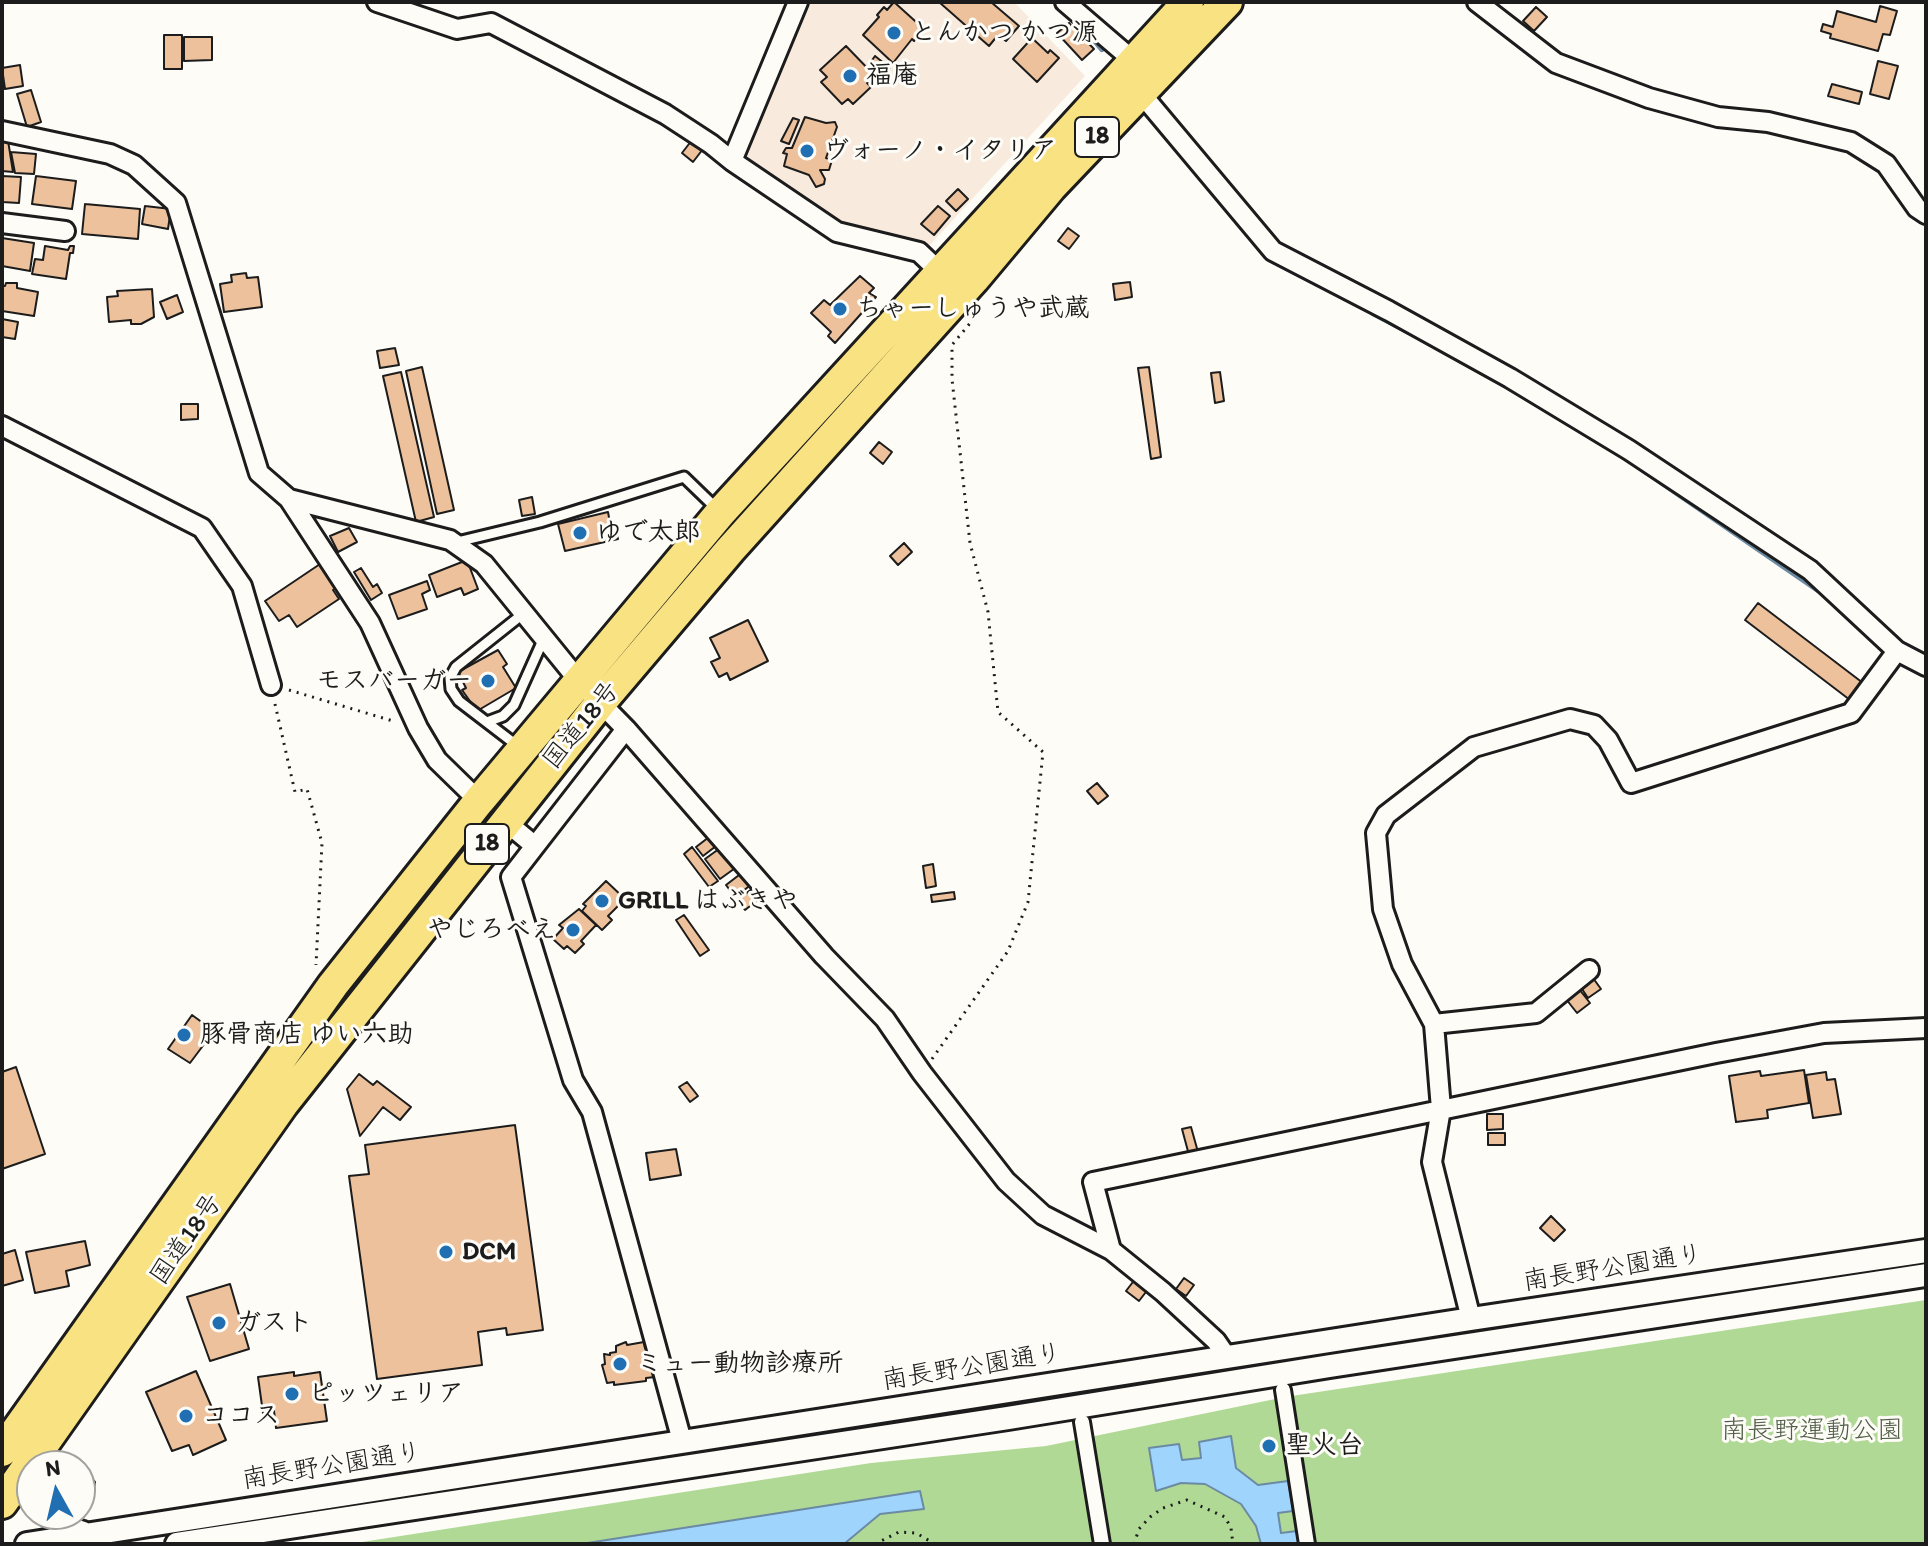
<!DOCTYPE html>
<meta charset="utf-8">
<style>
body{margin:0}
#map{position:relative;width:1928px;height:1546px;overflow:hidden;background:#fdfcf7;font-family:Itim,sans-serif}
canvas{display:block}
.frame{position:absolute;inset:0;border:4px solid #1c1c1c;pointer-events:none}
.north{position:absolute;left:16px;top:1450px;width:80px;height:80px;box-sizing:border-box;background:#fdfcf7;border:2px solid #a3a29f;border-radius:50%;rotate:352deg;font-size:22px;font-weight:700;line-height:32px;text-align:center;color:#1c1c1c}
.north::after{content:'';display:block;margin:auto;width:28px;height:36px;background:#1f6fb2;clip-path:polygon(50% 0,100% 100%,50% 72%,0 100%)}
</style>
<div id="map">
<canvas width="1928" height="1546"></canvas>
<div class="frame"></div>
<div class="north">N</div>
</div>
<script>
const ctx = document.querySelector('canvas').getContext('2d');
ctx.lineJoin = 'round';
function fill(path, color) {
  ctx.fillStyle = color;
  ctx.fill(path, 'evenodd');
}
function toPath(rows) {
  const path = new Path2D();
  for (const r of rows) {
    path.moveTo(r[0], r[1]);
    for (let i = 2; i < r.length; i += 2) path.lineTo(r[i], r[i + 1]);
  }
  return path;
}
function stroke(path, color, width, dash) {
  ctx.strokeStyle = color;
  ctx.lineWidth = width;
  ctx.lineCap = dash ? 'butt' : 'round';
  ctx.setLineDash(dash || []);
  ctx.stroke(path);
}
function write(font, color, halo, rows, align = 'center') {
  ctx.font = font + ' Itim,"Klee One",sans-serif';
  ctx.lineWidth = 6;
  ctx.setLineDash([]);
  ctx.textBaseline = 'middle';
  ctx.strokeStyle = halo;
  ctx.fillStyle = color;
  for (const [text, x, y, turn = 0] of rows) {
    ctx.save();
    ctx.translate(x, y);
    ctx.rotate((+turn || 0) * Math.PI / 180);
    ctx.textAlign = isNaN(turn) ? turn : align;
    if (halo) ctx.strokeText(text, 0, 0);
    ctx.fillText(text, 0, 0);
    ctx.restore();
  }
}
fill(toPath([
 [803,2,1014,2,1085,76,928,247,890,241,835,223,744,163,741,153]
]), '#f8eadc');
fill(toPath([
 [1926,1300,1926,1544,349,1544,871,1463,1046,1446,1285,1397]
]), '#b0d996');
const water = toPath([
 [1231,1436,1236,1468,1258,1485,1288,1481,1293,1511,1278,1513,1281,1533,1297,1531,1299,1544,1261,1544,1256,1526,1241,1504,1205,1484,1181,1483,1156,1491,1149,1448,1179,1444,1182,1460,1201,1458,1199,1442,1231,1436],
 [920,1491,924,1509,880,1514,844,1544,581,1544,920,1491]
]);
fill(water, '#9fd4fd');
stroke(water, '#6b8aa3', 2);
stroke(toPath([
 [1087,31,1102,49],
 [1373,313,1409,332],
 [1642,469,1821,592]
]), '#6b8aa3', 6);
const building = toPath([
 [894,2,925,30,914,41,912,39,893,63,863,35,879,17,877,15,884,7,887,10,894,2],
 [939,2,991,2,1019,26,1006,41,998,35,989,46,939,2],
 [1880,6,1897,11,1890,35,1883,34,1878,51,1830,38,1831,34,1821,31,1823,24,1833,27,1837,11,1876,22,1880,6],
 [1536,7,1547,17,1534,31,1523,21,1536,7],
 [1069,23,1094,49,1082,60,1057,33,1069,23],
 [164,35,182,35,182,69,164,69,164,35],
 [184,37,212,37,212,60,184,61,184,37],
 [1032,38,1048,53,1050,50,1059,58,1037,82,1013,59,1032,38],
 [846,46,874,75,867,83,871,87,853,104,848,99,842,104,821,82,827,77,820,70,846,46],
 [875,56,890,68,884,75,870,63,875,56],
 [1878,61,1898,66,1889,99,1870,94,1878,61],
 [20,65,23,86,5,89,2,68,20,65],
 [1832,84,1862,92,1859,104,1828,96,1832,84],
 [31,90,41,122,27,127,17,94,31,90],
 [805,117,826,123,835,122,837,127,826,158,832,160,829,170,820,170,825,179,824,184,816,187,809,175,784,166,787,154,783,153,786,148,792,148,805,117],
 [793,118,799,120,789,144,781,141,793,118],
 [7,134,13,172,2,171,2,135,7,134],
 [692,140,703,149,693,162,682,153,692,140],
 [11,152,36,154,34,174,15,173,11,152],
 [2,176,21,177,19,203,2,202,2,176],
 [36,176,76,181,72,209,32,204,36,176],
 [958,189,968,199,956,211,946,201,958,189],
 [85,204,140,209,138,239,82,234,85,204],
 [145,206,171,209,168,229,142,224,145,206],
 [938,206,950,216,934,235,921,224,938,206],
 [1068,228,1079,236,1069,249,1058,241,1068,228],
 [2,238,34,243,30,271,2,266,2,238],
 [45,246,68,250,70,246,74,246,73,253,70,253,66,279,32,274,35,259,43,260,45,246],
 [246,273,247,278,258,277,262,307,224,312,220,284,232,282,231,275,246,273],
 [860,276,874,288,869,293,876,297,835,343,828,336,831,332,811,313,824,300,830,305,860,276],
 [1130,282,1132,297,1115,300,1113,284,1130,282],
 [6,283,17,283,17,288,38,292,34,316,2,311,2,286,5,286,6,283],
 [152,289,154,317,141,324,131,324,131,320,109,322,107,297,118,296,117,291,152,289],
 [177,295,183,312,167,319,160,302,177,295],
 [2,319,18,322,15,339,2,337,2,319],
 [395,348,399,365,380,368,377,351,395,348],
 [422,367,454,510,437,514,406,371,422,367],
 [1149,367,1161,457,1151,459,1138,368,1149,367],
 [401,372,434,517,416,522,383,376,401,372],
 [1220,372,1224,401,1215,403,1211,373,1220,372],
 [181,404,198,404,198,419,181,420,181,404],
 [879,442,892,452,883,464,870,453,879,442],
 [532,497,535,514,522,516,519,500,532,497],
 [608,512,610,523,614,522,618,539,565,551,558,524,608,512],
 [349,528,357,542,338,552,330,536,349,528],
 [904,543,912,552,898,565,890,556,904,543],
 [326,560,337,587,333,590,339,599,297,627,289,615,279,621,265,601,326,560],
 [467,560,478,589,464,595,461,588,437,597,429,575,467,560],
 [361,568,373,587,377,584,382,593,371,600,354,572,361,568],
 [427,581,430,590,422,594,427,609,398,619,389,595,427,581],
 [1758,603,1863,683,1850,700,1745,620,1758,603],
 [748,620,768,661,730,680,727,673,719,677,711,662,720,658,710,638,748,620],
 [498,650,507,664,503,667,516,688,477,711,462,690,466,688,458,672,498,650],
 [1097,783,1108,796,1098,804,1087,791,1097,783],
 [713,834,720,843,703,856,696,847,713,834],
 [723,846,738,866,720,879,705,859,723,846],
 [692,847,718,881,709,887,684,854,692,847],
 [933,864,936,886,926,888,923,866,933,864],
 [743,872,752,884,735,897,726,885,743,872],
 [606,881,625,899,608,916,612,920,602,930,582,911,586,906,583,904,606,881],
 [756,886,763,896,745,910,737,900,756,886],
 [954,892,955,899,932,902,931,895,954,892],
 [579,909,596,925,581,941,584,944,575,953,567,946,564,949,553,939,563,928,559,925,579,909],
 [684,915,709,950,700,956,676,920,684,915],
 [1593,978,1601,989,1588,998,1580,986,1593,978],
 [1579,989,1590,1003,1577,1013,1566,999,1579,989],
 [192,1015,214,1031,190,1063,168,1049,192,1015],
 [16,1067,45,1154,2,1169,2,1072,16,1067],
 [1804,1070,1809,1103,1767,1110,1768,1118,1736,1122,1729,1076,1760,1071,1761,1076,1804,1070],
 [1826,1072,1827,1080,1835,1079,1841,1114,1813,1118,1806,1075,1826,1072],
 [359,1074,373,1085,377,1081,411,1107,400,1120,383,1107,360,1136,347,1089,359,1074],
 [687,1082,698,1096,690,1102,679,1087,687,1082],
 [1487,1114,1503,1114,1503,1129,1487,1130,1487,1114],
 [515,1125,543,1330,507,1335,506,1328,478,1332,482,1365,377,1379,349,1176,369,1174,365,1145,515,1125],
 [1191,1127,1198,1152,1189,1155,1182,1129,1191,1127],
 [1488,1133,1505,1133,1505,1145,1488,1145,1488,1133],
 [676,1149,681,1175,650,1180,646,1153,676,1149],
 [1551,1216,1565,1230,1554,1241,1540,1228,1551,1216],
 [85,1241,90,1265,66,1271,69,1286,35,1293,26,1252,85,1241],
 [15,1250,23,1280,2,1286,2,1254,15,1250],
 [1136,1278,1149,1288,1139,1301,1126,1291,1136,1278],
 [1184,1278,1194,1285,1186,1296,1176,1289,1184,1278],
 [230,1284,249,1349,210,1361,187,1297,230,1284],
 [626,1342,627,1345,644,1342,645,1348,651,1347,655,1377,646,1378,646,1381,614,1385,614,1382,607,1383,602,1365,605,1364,604,1354,610,1355,610,1353,616,1352,616,1346,626,1342],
 [196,1371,226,1440,193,1455,189,1445,172,1451,146,1392,196,1371],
 [294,1372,294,1376,320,1372,327,1421,276,1428,274,1411,263,1413,258,1377,294,1372],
 [84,1470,95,1482,93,1494,80,1505,82,1486,80,1475,84,1470]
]);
fill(building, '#ecc19c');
stroke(building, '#1c1c1c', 2);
const service = toPath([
 [457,542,540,522,684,477,716,508],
 [487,722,503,716,514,705,544,638],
 [519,747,459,701,451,689,450,678,456,667,524,613]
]);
const pedestrian = toPath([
 [1283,1390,1307,1544],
 [1082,1422,1102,1544]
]);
const minor = toPath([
 [377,2,457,29,491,23,665,114,711,144,732,161],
 [798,2,732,161,837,232,919,252,939,271],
 [1065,2,1135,62],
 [1477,2,1556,63,1649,98,1718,117,1768,122,1851,142,1886,164,1917,208,1926,214],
 [1139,91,1273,251,1389,311,1510,378,1629,450,1810,570,1897,651,1926,666],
 [2,131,110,154,134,165,176,203,259,473,289,499,450,540,484,564,579,681,626,729,824,956,885,1019,922,1073,1006,1181,1043,1215,1111,1250,1163,1292,1216,1341,1227,1357],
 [2,223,65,231],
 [2,426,202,528,242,586,271,685],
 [289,499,370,623,418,728,437,760,479,801],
 [505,821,535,846,511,877,573,1080,592,1112,682,1441],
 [535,846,626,729],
 [1434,1024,1536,1013,1589,970],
 [1111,1250,1093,1182,1716,1053,1824,1033,1926,1028],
 [1471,1319,1432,1162,1441,1109,1434,1024,1402,964,1383,909,1376,833,1386,815,1474,747,1570,719,1594,725,1608,740,1631,783,1851,713,1897,651]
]);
const tertiary = toPath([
 [47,1514,65,1527,83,1533],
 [27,1544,1471,1319,1926,1251],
 [177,1544,1008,1418,1330,1366,1926,1275]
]);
const trunk = toPath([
 [2,1451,333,985,479,801,721,512,1188,2],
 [2,1503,283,1104,601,702,730,550,974,279,1051,187,1227,2]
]);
stroke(service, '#1c1c1c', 15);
stroke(pedestrian, '#1c1c1c', 20);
stroke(minor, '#1c1c1c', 24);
stroke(tertiary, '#1c1c1c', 28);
stroke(trunk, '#1c1c1c', 36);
stroke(toPath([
 [289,690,393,721],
 [275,704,295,792,307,789,322,843,316,965],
 [932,1059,1008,951,1028,902,1043,752,998,712,988,612,970,543,952,379,952,345,976,316],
 [875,1544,899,1532,916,1533,935,1544],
 [1134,1544,1139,1529,1150,1517,1163,1508,1187,1500,1225,1517,1231,1528,1233,1544]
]), '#1c1c1c', 3, [2, 6]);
stroke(service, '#fdfcf7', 9);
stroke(pedestrian, '#fdfcf7', 14);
stroke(minor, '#fdfcf7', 18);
stroke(tertiary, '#fdfcf7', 22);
stroke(trunk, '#f8e281', 30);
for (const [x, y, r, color] of [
 [894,33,8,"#1f6fb2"],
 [850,76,8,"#1f6fb2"],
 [807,151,8,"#1f6fb2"],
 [840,309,8,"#1f6fb2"],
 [580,533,8,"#1f6fb2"],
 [488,681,8,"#1f6fb2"],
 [602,901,8,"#1f6fb2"],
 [573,930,8,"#1f6fb2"],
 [184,1035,8,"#1f6fb2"],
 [446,1252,8,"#1f6fb2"],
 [219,1323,8,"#1f6fb2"],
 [620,1364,8,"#1f6fb2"],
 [292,1394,8,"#1f6fb2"],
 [186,1416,8,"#1f6fb2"],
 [1269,1446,8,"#1f6fb2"]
]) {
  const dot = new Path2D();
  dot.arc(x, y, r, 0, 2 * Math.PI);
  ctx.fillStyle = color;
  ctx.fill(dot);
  stroke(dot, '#fdfcf7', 3);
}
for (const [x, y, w] of [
 [1097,137,44],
 [487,844,44]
]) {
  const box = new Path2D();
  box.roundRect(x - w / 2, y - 20, w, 40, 6);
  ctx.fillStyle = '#fdfcf7';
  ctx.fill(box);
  stroke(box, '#1c1c1c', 2);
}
write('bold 24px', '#1c1c1c', null, [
 ["18",1097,137],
 ["18",487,844]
]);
write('bold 26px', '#1c1c1c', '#fdfcf7', [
 ["とんかつ かつ源",910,33],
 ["福庵",866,76],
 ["ヴォーノ・イタリア",823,151],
 ["ちゃーしゅうや武蔵",856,309],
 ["ゆで太郎",596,533],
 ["モスバーガー",472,681,"right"],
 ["GRILL はぶきや",618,901],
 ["やじろべえ",557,930,"right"],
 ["豚骨商店 ゆい六助",200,1035],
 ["DCM",462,1252],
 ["ガスト",235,1323],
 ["ミュー動物診療所",636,1364],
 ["ピッツェリア",308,1394],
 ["ココス",202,1416],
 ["聖火台",1285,1446]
], 'left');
write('26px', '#1c1c1c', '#fdfcf7', [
 ["国道18号",582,726,-51],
 ["国道18号",187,1240,-55],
 ["南長野公園通り",1613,1269,-9],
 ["南長野公園通り",972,1368,-9],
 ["南長野公園通り",332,1467,-9]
]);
write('26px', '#505e47', '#fdfcf7', [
 ["南長野運動公園",1812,1431]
]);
</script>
